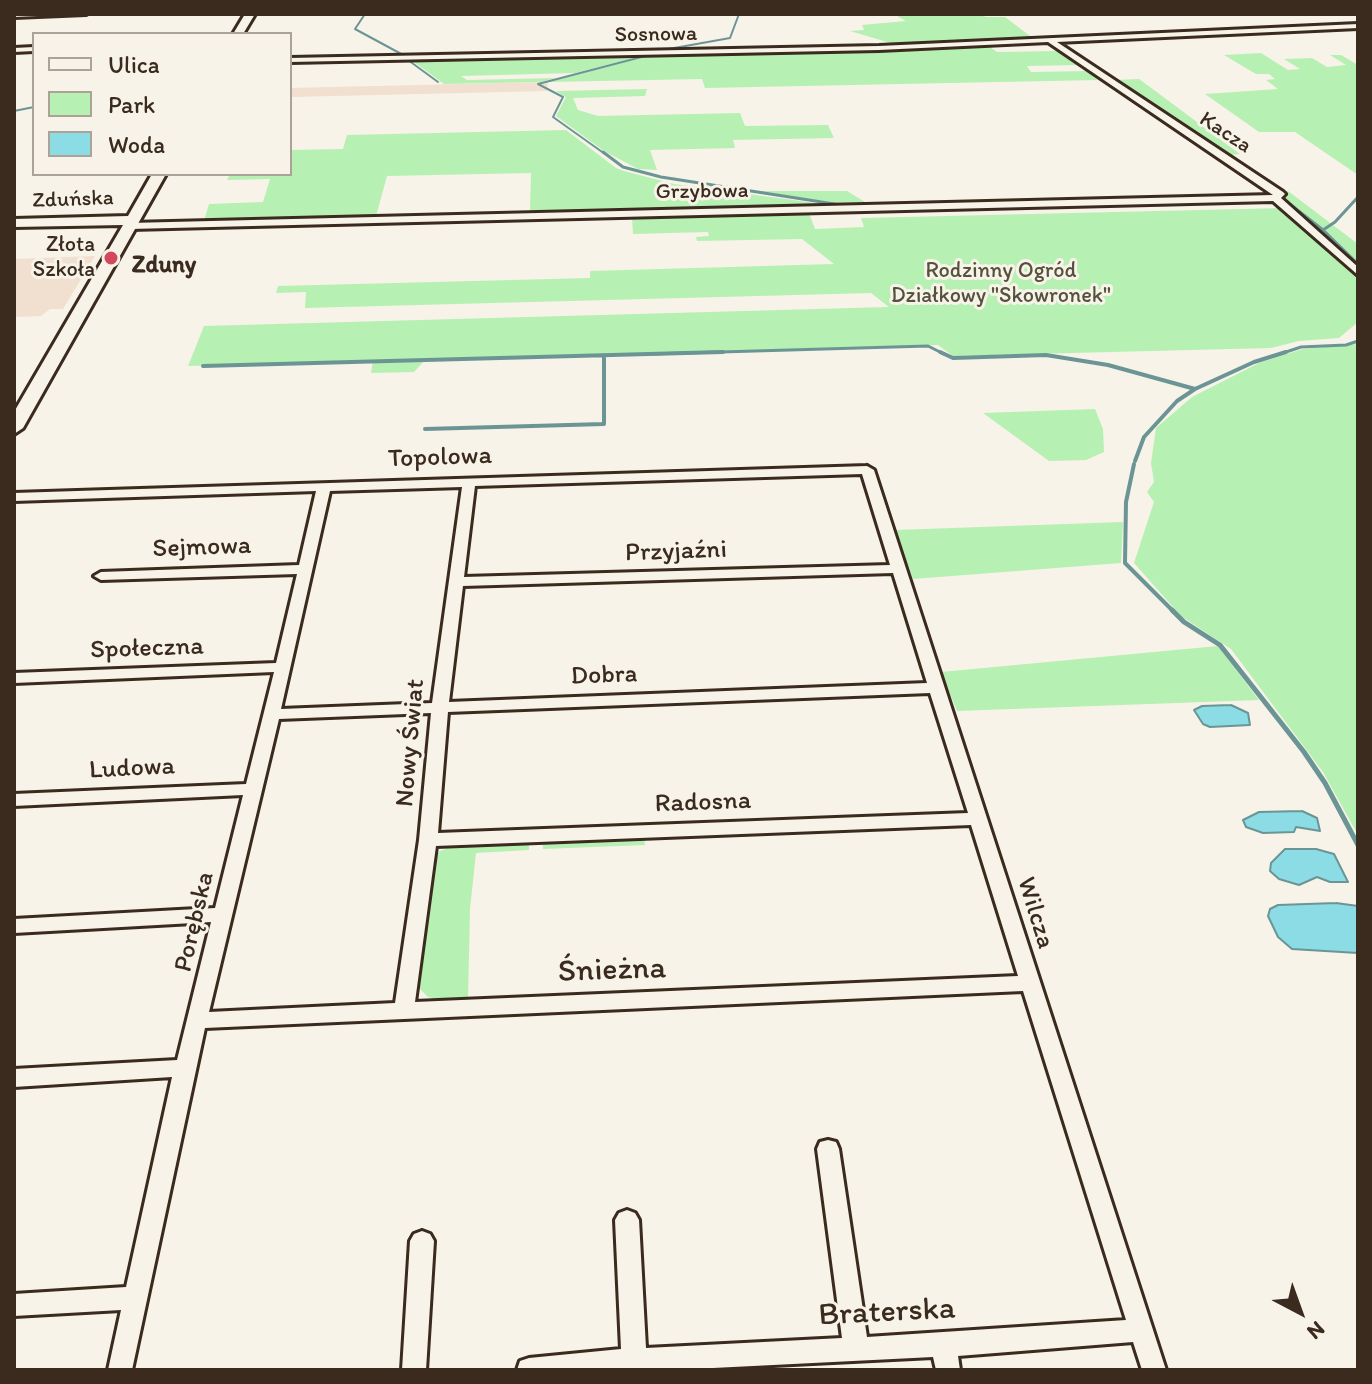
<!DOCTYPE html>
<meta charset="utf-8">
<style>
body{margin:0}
#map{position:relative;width:1372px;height:1384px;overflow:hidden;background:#f7f3e8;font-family:Itim,sans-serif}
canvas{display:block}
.frame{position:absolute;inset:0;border:16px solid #3b2a1e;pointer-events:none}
.legend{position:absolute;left:32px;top:32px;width:260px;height:144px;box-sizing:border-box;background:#f7f3e8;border:2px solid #aca397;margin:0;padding:10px 14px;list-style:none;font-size:24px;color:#3b2a1e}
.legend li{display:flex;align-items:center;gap:16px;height:40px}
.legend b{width:40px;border:2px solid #aca397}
.north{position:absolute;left:1260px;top:1272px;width:80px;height:80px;-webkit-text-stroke:6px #f7f3e8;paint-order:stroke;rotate:139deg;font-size:22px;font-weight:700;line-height:32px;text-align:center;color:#3b2a1e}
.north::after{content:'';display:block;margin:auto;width:28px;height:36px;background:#3b2a1e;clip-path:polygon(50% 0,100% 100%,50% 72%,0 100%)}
</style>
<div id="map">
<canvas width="1372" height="1384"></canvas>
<div class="frame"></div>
<ul class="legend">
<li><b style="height:10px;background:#f7f3e8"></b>Ulica</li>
<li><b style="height:22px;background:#b7f0b3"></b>Park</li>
<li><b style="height:22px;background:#8bdce5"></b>Woda</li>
</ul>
<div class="north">N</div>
</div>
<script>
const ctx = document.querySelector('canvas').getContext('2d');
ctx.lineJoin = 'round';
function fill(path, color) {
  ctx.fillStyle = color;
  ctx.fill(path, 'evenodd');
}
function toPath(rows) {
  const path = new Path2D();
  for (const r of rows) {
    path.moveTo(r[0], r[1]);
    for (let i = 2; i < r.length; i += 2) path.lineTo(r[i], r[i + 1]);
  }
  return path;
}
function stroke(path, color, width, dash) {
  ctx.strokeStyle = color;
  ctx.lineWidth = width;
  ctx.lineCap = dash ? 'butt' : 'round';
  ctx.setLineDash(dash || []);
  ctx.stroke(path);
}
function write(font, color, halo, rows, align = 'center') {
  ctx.font = font + ' Itim,sans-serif';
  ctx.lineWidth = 6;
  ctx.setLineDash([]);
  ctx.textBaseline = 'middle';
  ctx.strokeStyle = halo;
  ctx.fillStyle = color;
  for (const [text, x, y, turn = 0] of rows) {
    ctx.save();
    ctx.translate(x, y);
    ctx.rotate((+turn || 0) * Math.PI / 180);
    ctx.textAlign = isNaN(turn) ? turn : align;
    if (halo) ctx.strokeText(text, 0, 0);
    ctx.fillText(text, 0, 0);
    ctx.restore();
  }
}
fill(toPath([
 [548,82,547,91,290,97,290,88],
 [95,256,63,309,50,309,41,316,14,317,14,259]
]), '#f1dfcf');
fill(toPath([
 [976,14,986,17,1005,17,1034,39,897,45,850,31,864,30,862,25,906,21,897,16,905,15],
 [987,45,997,52,1058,51,1079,65,1027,66,1031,72,1088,71,1098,80,705,88,702,79,548,82,651,55],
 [1261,53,1288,70,1300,69,1284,59,1312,58,1327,67,1346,65,1330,55,1341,55,1358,65,1358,175,1295,132,1259,132,1205,94,1278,89,1266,80,1275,79,1269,74,1256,74,1224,55],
 [645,55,575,73,461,76,467,80,556,78,541,82,444,84,410,59],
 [1139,79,1158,93,1240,154,1229,155,1116,80],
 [647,89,645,96,573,98,578,110,598,116,740,113,745,126,828,125,834,138,733,140,735,148,650,150,657,170,638,169,604,151,556,116,566,97,556,91],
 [566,130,616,168,624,171,674,184,830,205,530,212,531,173,387,176,376,216,204,221,209,204,263,202,270,179,227,180,230,174,290,174,290,150,343,149,347,135],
 [749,191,847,191,865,202,839,203],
 [1280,191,1288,191,1358,244,1358,263,1288,202],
 [1285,208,1357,276,1358,322,1339,338,1299,341,1271,348,953,356,938,345,401,360,424,361,414,372,371,373,373,361,188,366,204,326,889,307,871,293,305,308,306,292,276,293,278,286,590,278,590,271,834,264,802,239,697,241,696,237,709,236,708,232,633,234,632,217,809,213,815,229,864,227,861,218],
 [1358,344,1358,835,1323,772,1231,649,1181,616,1134,563,1154,502,1147,492,1154,482,1151,463,1156,428,1192,397,1259,363,1303,349],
 [1095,409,1103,429,1104,452,1086,460,1049,461,983,413],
 [1123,522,1121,563,913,579,895,530],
 [1218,646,1259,700,957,711,941,672],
 [644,838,645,845,543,849,543,843],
 [529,843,529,850,476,853,470,909,468,999,446,1001,428,997,418,987,434,858,440,851,453,846]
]), '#b7f0b3');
const water = toPath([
 [1231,705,1248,713,1250,725,1210,727,1203,724,1194,710,1202,706,1231,705],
 [1302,811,1317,818,1320,831,1296,827,1294,832,1263,833,1246,827,1243,820,1259,812,1302,811],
 [1285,849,1316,849,1334,854,1348,882,1330,882,1317,877,1299,885,1279,879,1270,871,1271,863,1285,849],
 [1336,903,1358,906,1358,953,1292,949,1278,937,1268,916,1270,909,1278,905,1336,903]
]);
fill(water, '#8bdce5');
stroke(water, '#6b9595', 2);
stroke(toPath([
 [365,14,355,29,405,56],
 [663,50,730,38,739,14],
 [408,60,438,82],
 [14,111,34,107],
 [605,154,553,117,563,97,538,84,649,55]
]), '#6b9595', 2);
stroke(toPath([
 [603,152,623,167,661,177,841,205,1267,195],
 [1358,197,1335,222,1323,230,1358,264],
 [1282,198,1323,230],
 [651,354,928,346,944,354],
 [1280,354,1301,347,1346,345,1358,341]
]), '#6b9595', 3);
stroke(toPath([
 [940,352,953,358,1046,355,1108,365,1195,389],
 [203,366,723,352],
 [425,429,604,424,604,355],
 [1135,461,1144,437,1177,401,1195,389,1254,362,1286,352],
 [1134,464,1126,502,1125,563,1174,612]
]), '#6b9595', 4);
stroke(toPath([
 [1172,610,1184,622,1220,645,1304,752,1325,783,1358,845]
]), '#6b9595', 5);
const street = toPath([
 [14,14,86,14,14,17,14,14],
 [1358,24,1358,28,1057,42,1283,192,1285,194,1281,198,1358,267,1358,275,1273,201,130,229,125,226,130,223,1273,195,1048,42,879,50,290,62,290,58,879,46,1358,24],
 [34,47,34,51,14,52,14,48,34,47],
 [867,466,874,470,1166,1370,1142,1370,1133,1342,958,1356,960,1370,936,1370,933,1357,673,1370,517,1370,520,1361,529,1358,621,1349,615,1220,619,1213,627,1210,635,1213,639,1220,646,1348,842,1338,817,1149,820,1142,828,1140,836,1142,839,1149,867,1337,1126,1320,1023,991,205,1028,132,1370,108,1370,121,1310,14,1316,14,1294,126,1287,172,1077,14,1087,14,1069,177,1060,211,922,14,933,14,919,215,908,243,795,14,806,14,794,246,784,274,672,14,683,14,673,276,663,297,574,101,580,94,576,101,572,299,565,316,491,14,501,14,493,867,466],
 [862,474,890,565,464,577,475,486,862,474],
 [462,487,432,703,281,709,330,491,462,487],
 [893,573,927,683,449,702,463,586,893,573],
 [930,693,968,813,438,833,448,712,930,693],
 [431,713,419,840,395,1003,209,1012,279,719,431,713],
 [971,825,1018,976,415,1002,436,846,971,825],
 [422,1231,430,1234,434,1241,426,1370,402,1370,410,1241,414,1234,422,1231]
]);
const secondary = toPath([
 [245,14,255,14,243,34,233,34,245,14],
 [152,174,166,174,23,428,14,434,14,412,123,225,14,227,14,219,128,216,152,174]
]);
stroke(street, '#3b2a1e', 6);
stroke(secondary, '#3b2a1e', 6);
fill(street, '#f7f3e8');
fill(secondary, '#f7f3e8');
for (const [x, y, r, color] of [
 [111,258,8,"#d1495b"]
]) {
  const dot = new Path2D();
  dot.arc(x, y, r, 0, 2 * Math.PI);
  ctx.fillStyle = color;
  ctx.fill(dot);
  stroke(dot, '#f7f3e8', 3);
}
write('22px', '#3b2a1e', '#f7f3e8', [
 ["Sosnowa",656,35,-1],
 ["Kacza",1225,133,33],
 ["Grzybowa",702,192,-1],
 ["Zduńska",73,200,-2]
]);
write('22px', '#3b2a1e', '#f7f3e8', [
 ["Złota",95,245],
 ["Szkoła",95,270]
], 'right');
write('22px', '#54523c', '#f7f3e8', [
 ["Rodzinny Ogród",1001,271],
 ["Działkowy \"Skowronek\"",1001,296]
]);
write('bold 24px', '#3b2a1e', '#f7f3e8', [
 ["Zduny",164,266]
]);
write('26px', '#3b2a1e', '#f7f3e8', [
 ["Topolowa",440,458,-2],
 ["Sejmowa",202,548,-2],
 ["Przyjaźni",676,552,-2],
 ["Społeczna",147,649,-2],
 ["Dobra",604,676,-2],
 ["Nowy Świat",411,743,-85],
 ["Ludowa",132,769,-3],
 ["Radosna",703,803,-2],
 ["Wilcza",1035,913,73],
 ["Porębska",195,922,-77]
]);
write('32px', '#3b2a1e', '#f7f3e8', [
 ["Śnieżna",612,971,-2],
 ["Braterska",887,1313,-3]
]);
</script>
